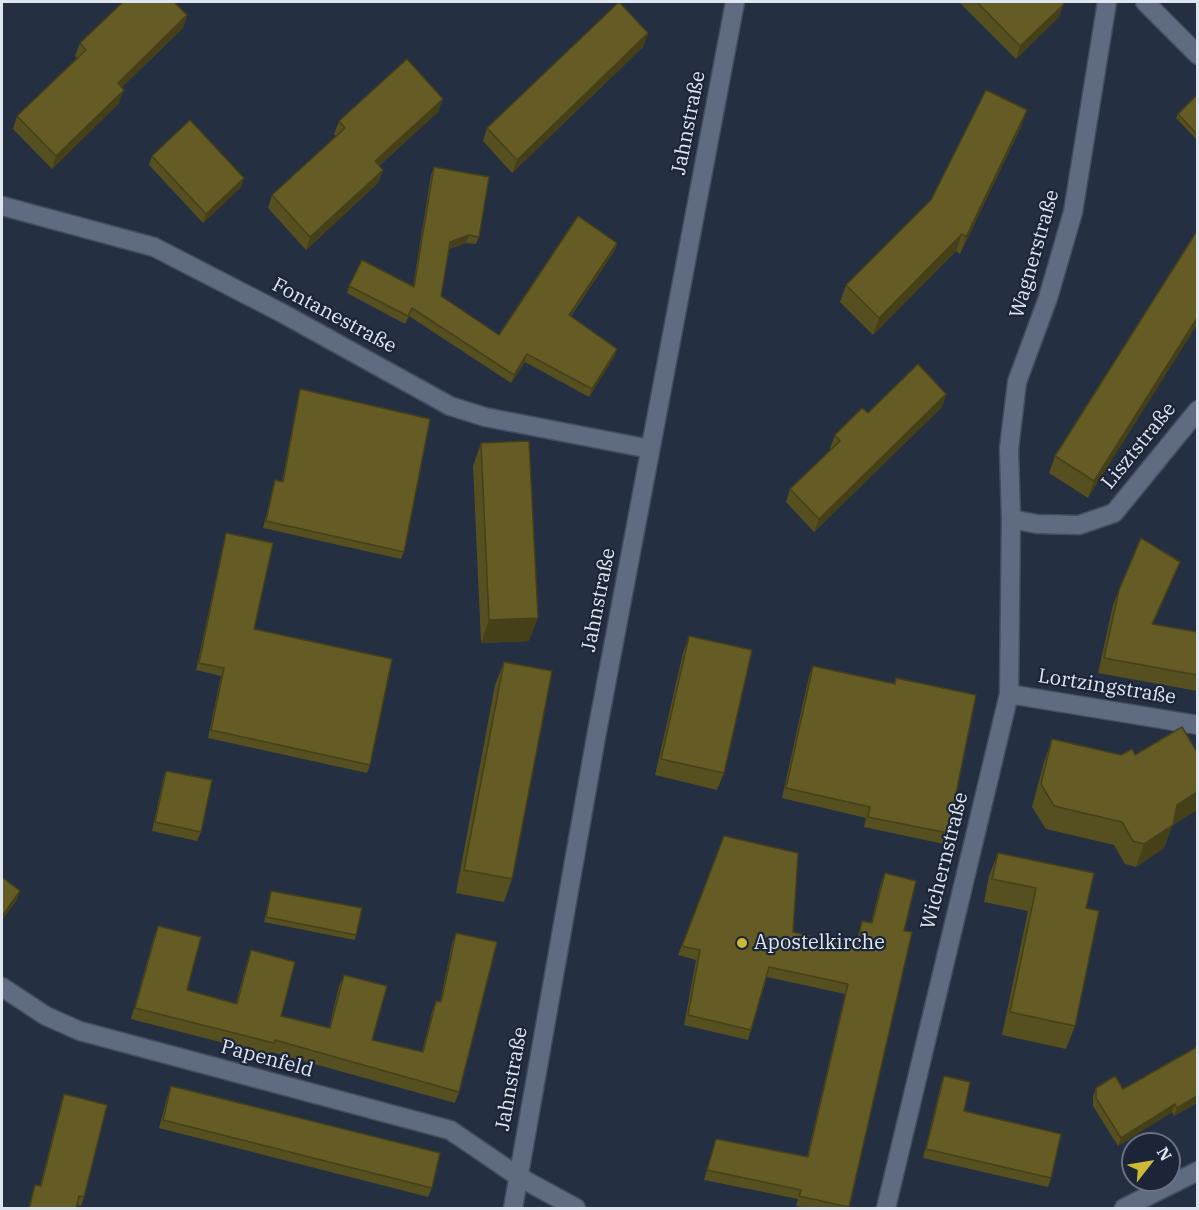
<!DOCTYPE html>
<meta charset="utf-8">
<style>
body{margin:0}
#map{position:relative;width:1199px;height:1210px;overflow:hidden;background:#242f42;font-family:"IBM Plex Serif",serif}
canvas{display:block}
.frame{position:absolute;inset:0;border:3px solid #dee6f2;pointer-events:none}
.north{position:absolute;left:1121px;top:1132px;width:60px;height:60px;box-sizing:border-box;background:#1b2537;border:2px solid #697282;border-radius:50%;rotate:59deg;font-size:16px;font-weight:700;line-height:24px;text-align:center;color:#dee6f2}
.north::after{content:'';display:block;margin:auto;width:21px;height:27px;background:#ccb939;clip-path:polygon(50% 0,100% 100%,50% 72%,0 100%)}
</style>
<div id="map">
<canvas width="1199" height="1210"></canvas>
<div class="frame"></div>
<div class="north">N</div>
</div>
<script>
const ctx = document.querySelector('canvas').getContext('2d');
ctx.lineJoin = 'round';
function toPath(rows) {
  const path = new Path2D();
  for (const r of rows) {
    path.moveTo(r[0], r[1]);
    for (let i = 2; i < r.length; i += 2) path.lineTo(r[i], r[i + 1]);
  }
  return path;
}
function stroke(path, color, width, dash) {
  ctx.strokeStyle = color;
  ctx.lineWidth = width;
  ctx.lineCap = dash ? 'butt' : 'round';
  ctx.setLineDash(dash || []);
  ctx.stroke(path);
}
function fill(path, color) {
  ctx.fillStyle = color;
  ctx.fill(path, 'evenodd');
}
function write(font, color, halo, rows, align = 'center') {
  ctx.font = font + ' "IBM Plex Serif",serif';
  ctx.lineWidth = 4.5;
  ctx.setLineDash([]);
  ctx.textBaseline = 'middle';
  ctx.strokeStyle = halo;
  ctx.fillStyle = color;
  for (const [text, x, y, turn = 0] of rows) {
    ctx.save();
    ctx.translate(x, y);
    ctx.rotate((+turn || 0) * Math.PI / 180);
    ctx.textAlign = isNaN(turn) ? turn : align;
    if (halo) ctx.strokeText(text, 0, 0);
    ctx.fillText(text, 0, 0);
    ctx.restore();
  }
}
const minor = toPath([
 [1145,2,1198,55],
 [2,206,154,247,282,313,450,406,485,417,650,449],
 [1011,519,1037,524,1079,525,1114,513,1198,410],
 [1009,694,1198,725],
 [2,987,46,1016,80,1031,450,1130,519,1177,576,1208],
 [886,1208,1009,694,1011,519,1009,449,1017,382,1048,298,1073,212,1107,2],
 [1124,1208,1198,1171]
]);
const tertiary = toPath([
 [513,1208,596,737,735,2]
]);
stroke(minor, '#434d5d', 21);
stroke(tertiary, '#434d5d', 21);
stroke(minor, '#5e6b80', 18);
stroke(tertiary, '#5e6b80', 18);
fill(toPath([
 [959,2,1062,2,1059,17,1016,59],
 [187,15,183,28,122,87,119,103,52,169,13,129,17,116,77,58,75,56,80,43],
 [644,46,512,173,483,141,487,128],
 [1197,95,1197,140,1176,118,1178,114],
 [438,112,379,166,383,170,378,183,306,250,268,208,272,195,336,136,334,134,339,121],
 [1021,127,960,254,956,251,873,335,840,302,846,285],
 [152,156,241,187,203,223,149,165],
 [434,167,479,237,476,244,466,243,449,249,441,296,499,335,617,243,615,250,571,316,617,349,614,357,589,397,525,362,511,383,409,316,405,324,347,293,349,286,413,287,431,175],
 [1197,231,1088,498,1049,473,1055,456],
 [300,389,404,552,401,559,263,528,273,487,275,480,282,482,298,397],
 [946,394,942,407,814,532,786,502,790,489,831,449,830,448,835,435,868,413],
 [481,443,529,641,481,643,473,466],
 [226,533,254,629,370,765,367,773,208,738,221,676,196,670,224,541],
 [1180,562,1174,576,1153,624,1197,632,1197,691,1098,673,1113,605,1119,590],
 [689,636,724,773,717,790,655,775,683,653],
 [504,662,512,879,504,902,456,893,495,685],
 [813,666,894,684,896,678,948,833,944,844,864,827,866,818,782,798,809,676],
 [1052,739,1172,826,1164,848,1136,867,1125,864,1114,845,1046,829,1032,807,1044,762],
 [166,771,201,832,197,841,152,831,163,780],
 [724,836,793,932,855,947,862,921,871,923,881,883,885,873,904,931,912,932,849,1209,809,1209,796,1206,798,1199,704,1180,716,1139,807,1157,845,994,767,977,748,1040,684,1025,696,960,678,955],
 [998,853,1086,908,1075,1026,1066,1049,1002,1035,1028,911,984,902,989,876],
 [271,891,356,935,355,940,264,922],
 [158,926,187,990,236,1003,247,962,251,950,281,1016,329,1028,339,986,344,975,372,1040,422,1052,432,1012,436,1001,440,1002,452,944,456,933,459,1092,455,1103,271,1052,270,1055,131,1019,154,937],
 [1197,1047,1197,1103,1174,1116,1172,1112,1118,1146,1093,1106,1093,1096,1096,1088,1123,1089],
 [944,1076,964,1111,1051,1178,1048,1187,923,1158,941,1084],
 [171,1086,432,1188,428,1197,159,1128,168,1094],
 [64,1094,84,1197,81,1206,77,1205,76,1209,28,1209,35,1185,40,1186,61,1103]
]), '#564f1f');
fill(toPath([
 [1064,4,1059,17,1016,59,1020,46],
 [187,15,183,28,113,96,118,83],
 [648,33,644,46,512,173,517,160],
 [124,90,119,103,52,169,56,156],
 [443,99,438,112,370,174,375,161],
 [1027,110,1021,127,960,254,966,237],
 [383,170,378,183,306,250,310,237],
 [244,178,241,187,203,223,206,214],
 [962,234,956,251,873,335,879,318],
 [469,235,466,243,447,249,450,242],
 [617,243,615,250,566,322,569,315],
 [1197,318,1197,325,1088,498,1094,481],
 [617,349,614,357,589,397,592,389],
 [527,354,525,362,511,383,514,375],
 [946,394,942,407,814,532,819,519],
 [1180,562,1174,576,1146,639,1152,624],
 [538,618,529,641,481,643,489,620],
 [1197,792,1197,810,1172,826,1164,848,1136,867,1144,844,1177,805],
 [20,891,17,900,2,920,2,916],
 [1197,1096,1197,1103,1174,1116,1177,1108],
 [1175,1104,1172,1112,1118,1146,1121,1138]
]), '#464019');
const building = toPath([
 [123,2,174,2,187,15,118,83,124,90,56,156,17,116,86,50,80,43,123,2],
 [619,2,648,33,517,160,487,128,619,2],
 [977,2,1062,2,1064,4,1020,46,977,2],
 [407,59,443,99,375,161,383,170,310,237,272,195,345,128,339,121,407,59],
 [986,90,1027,110,966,237,962,234,879,318,846,285,931,200,986,90],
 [1197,95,1197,134,1178,114,1197,95],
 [190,120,244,178,206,214,152,156,190,120],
 [434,167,489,177,479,237,469,235,450,242,441,296,499,335,578,216,617,243,569,315,617,349,592,389,527,354,514,375,412,308,408,316,349,286,362,260,414,287,434,167],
 [1197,231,1197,318,1094,481,1055,456,1197,231],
 [918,364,946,394,819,519,790,489,840,441,835,435,862,408,868,413,918,364],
 [300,389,430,419,404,552,266,521,275,480,283,482,300,389],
 [529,441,538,618,489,620,481,443,529,441],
 [226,533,273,543,254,629,392,659,370,765,211,730,224,668,199,663,226,533],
 [1141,538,1180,562,1152,624,1197,632,1197,675,1104,658,1119,590,1141,538],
 [689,636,752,650,724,773,661,759,689,636],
 [504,662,552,671,512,879,464,870,504,662],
 [813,666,895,684,896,678,976,695,948,833,868,817,870,807,786,788,813,666],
 [1182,727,1197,752,1197,792,1177,805,1173,825,1144,844,1133,841,1122,822,1054,806,1041,784,1052,739,1121,755,1132,749,1135,755,1182,727],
 [166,771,212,780,201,832,155,822,166,771],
 [724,836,798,853,793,932,856,947,862,921,872,923,885,873,916,881,904,931,912,932,849,1207,799,1196,801,1190,707,1170,716,1139,808,1157,848,984,769,967,751,1030,688,1015,700,950,682,946,724,836],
 [998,853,1094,873,1086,908,1099,911,1075,1026,1010,1012,1036,888,992,879,998,853],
 [2,877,20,891,2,916,2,877],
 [271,891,362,908,356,935,266,917,271,891],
 [158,926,201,937,187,990,237,1004,251,950,295,962,281,1016,330,1028,344,975,387,986,372,1040,423,1052,436,1001,441,1002,456,933,497,942,459,1092,275,1040,274,1043,135,1008,158,926],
 [1197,1047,1197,1096,1177,1108,1175,1104,1121,1138,1096,1098,1096,1088,1115,1076,1123,1089,1197,1047],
 [944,1076,970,1082,964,1111,1061,1134,1051,1178,926,1149,944,1076],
 [171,1086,440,1153,432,1188,163,1120,171,1086],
 [64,1094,107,1105,84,1197,79,1196,76,1209,29,1209,35,1185,41,1186,64,1094]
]);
fill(building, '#645c24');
stroke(building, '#464019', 1.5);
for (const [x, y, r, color] of [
 [742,943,6,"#ccb939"]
]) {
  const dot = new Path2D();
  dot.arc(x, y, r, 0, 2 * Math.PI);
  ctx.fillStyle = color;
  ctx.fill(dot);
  stroke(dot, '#1b2537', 2);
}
write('20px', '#dee6f2', '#1b2537', [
 ["Jahnstraße",689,123,-79],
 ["Wagnerstraße",1035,254,-74],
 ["Fontanestraße",334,316,28],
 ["Lisztstraße",1139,446,-51],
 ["Jahnstraße",599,600,-79],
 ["Lortzingstraße",1107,687,9],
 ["Wichernstraße",945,861,-76],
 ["Papenfeld",267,1059,15],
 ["Jahnstraße",512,1079,-80]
]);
write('20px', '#dee6f2', '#1b2537', [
 ["Apostelkirche",754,943]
], 'left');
</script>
